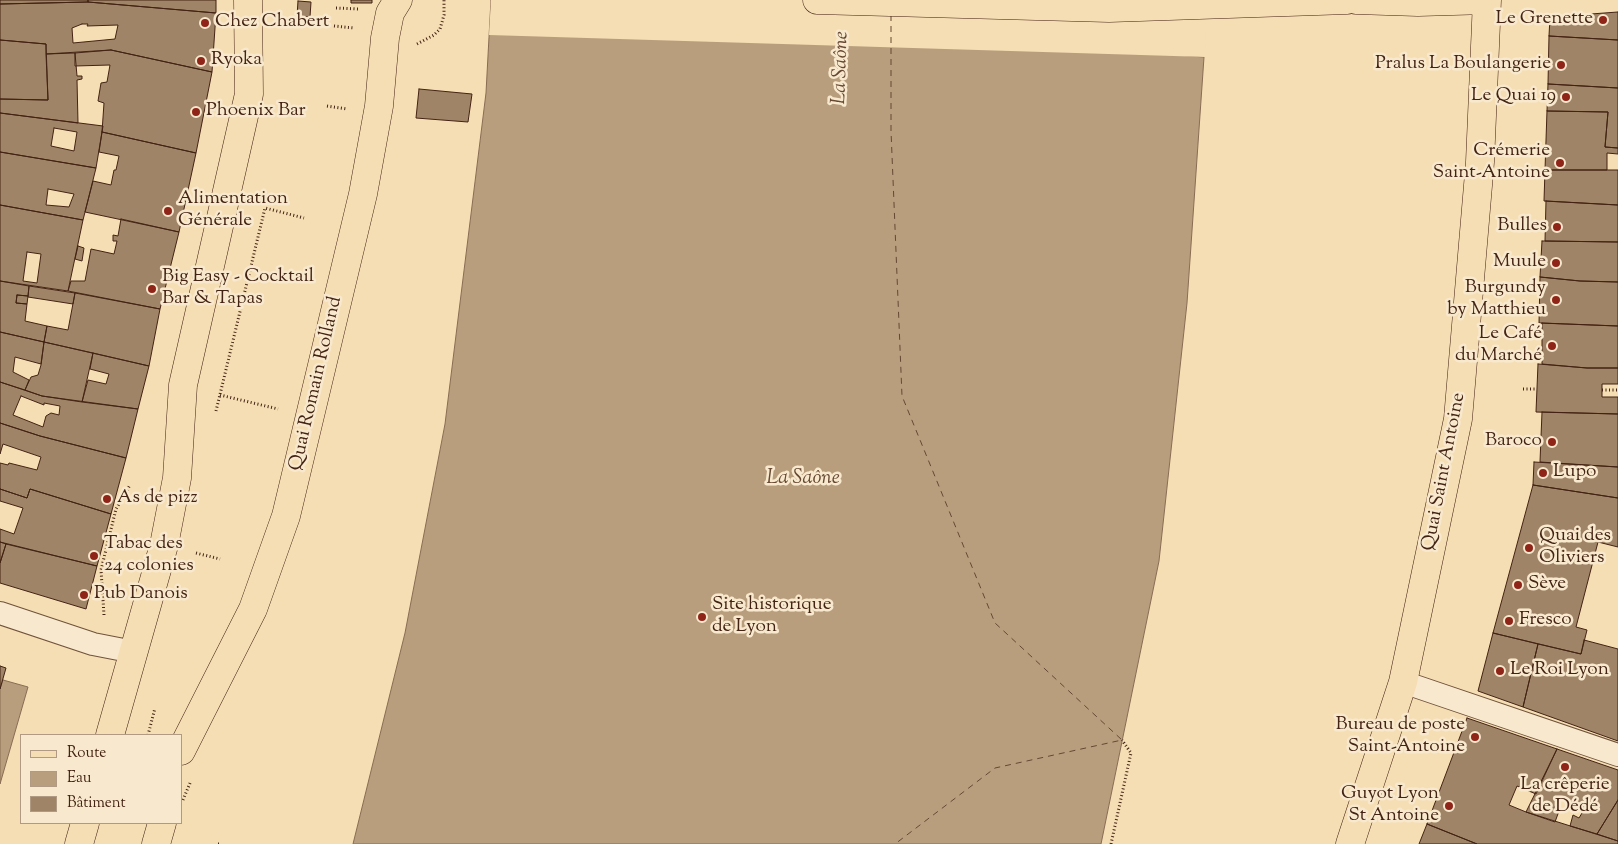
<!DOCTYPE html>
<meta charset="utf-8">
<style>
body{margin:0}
#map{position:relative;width:1618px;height:844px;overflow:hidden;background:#f5ddb4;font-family:"Sorts Mill Goudy",serif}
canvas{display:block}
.legend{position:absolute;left:20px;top:734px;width:162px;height:90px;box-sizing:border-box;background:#f8e9ce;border:1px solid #b09a83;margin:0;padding:6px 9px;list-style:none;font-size:15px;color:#432313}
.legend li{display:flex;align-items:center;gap:10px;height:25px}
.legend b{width:25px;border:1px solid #b09a83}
</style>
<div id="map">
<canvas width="1618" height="844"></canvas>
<ul class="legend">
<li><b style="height:6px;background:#f5ddb4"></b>Route</li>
<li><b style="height:14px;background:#b89e7d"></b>Eau</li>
<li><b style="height:14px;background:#a08467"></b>Bâtiment</li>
</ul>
</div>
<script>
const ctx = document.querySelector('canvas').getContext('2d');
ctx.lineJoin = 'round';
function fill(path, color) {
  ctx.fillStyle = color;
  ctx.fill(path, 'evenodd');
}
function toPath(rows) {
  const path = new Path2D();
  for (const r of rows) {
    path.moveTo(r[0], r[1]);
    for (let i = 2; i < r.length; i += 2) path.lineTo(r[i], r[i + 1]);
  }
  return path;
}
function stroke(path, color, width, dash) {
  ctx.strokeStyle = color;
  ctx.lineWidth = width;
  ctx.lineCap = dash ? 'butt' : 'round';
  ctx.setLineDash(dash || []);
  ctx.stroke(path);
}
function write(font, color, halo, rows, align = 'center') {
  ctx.font = font + ' "Sorts Mill Goudy",serif';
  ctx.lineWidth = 5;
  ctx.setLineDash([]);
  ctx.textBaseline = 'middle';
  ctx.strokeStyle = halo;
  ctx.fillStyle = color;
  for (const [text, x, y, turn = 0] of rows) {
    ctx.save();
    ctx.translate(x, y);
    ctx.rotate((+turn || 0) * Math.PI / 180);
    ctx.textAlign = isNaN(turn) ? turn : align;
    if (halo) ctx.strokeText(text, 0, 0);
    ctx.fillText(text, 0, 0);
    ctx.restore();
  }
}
const water = toPath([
 [491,0,1204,57,1187,303,1159,561,1101,844,353,844,405,633,445,424,486,93,491,0],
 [3,680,28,687,0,784,0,689,3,680]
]);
fill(water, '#b89e7d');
stroke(water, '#896d53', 1);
fill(toPath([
 [491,0,1205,0,1206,57,489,35]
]), '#f5ddb4');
stroke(toPath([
 [891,15,891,131,902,396,995,623,1122,740,995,768,895,844]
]), '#664833', 1, [6, 5]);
const building = toPath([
 [0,0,88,0,88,2,0,4,0,0],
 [88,0,216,0,216,13,88,2,88,0],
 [351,0,372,0,372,3,351,3,351,0],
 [298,1,311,2,310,17,297,16,298,1],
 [88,2,216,13,212,72,111,50,46,54,46,44,0,40,0,4,88,2],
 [82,24,88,24,87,26,118,25,115,39,73,43,72,28,82,24],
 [1618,12,1618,40,1549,36,1550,17,1618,12],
 [1549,36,1618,40,1618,88,1548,84,1549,36],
 [0,40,46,44,48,100,0,99,0,40],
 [111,50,212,72,196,153,102,132,104,103,98,101,101,83,107,82,110,65,75,66,75,53,111,50],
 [75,53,77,76,82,76,82,79,77,80,78,123,0,113,0,99,48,100,46,54,75,53],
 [1548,84,1618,88,1618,148,1605,147,1608,112,1547,111,1548,84],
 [419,89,472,94,468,122,416,118,419,89],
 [1547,111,1608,112,1605,147,1618,148,1618,154,1607,153,1607,170,1545,170,1547,111],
 [0,113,103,126,96,168,0,152,0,113],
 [54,128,77,132,74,151,51,146,54,128],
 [102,132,196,153,179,232,85,212,93,181,111,185,114,170,116,170,119,156,99,152,102,132],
 [0,152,96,168,83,220,0,205,0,152],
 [48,189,74,194,69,207,46,205,48,189],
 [1545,170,1618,170,1618,205,1544,201,1545,170],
 [1546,201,1618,205,1618,242,1545,241,1546,201],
 [0,205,83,220,68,291,0,281,0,205],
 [27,252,41,254,37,283,23,281,27,252],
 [121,219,179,232,160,309,68,291,71,281,85,281,91,249,114,254,117,241,113,241,113,235,118,236,121,219],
 [1542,241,1618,242,1618,282,1580,281,1540,277,1542,241],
 [78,246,84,248,82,261,75,259,78,246],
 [1540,277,1580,281,1618,282,1618,326,1539,323,1540,277],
 [0,281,29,286,28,296,17,295,16,303,27,304,25,321,47,326,44,342,0,332,0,281],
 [29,286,75,293,73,304,28,297,29,286],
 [75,293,160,309,149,366,44,342,47,326,68,330,75,293],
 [17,295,28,296,27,304,16,303,17,295],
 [1542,323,1618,326,1618,368,1587,368,1542,364,1542,323],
 [0,332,44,342,41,364,15,357,13,372,29,380,25,390,0,382,0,332],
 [44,342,93,353,82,402,42,396,25,390,31,377,38,375,41,365,44,342],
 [93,353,149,366,138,409,82,402,88,380,106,384,109,374,90,369,93,353],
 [1538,364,1587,368,1618,368,1618,384,1602,384,1602,397,1618,397,1618,414,1536,412,1538,364],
 [0,382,42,396,138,409,126,458,40,436,0,423,0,382],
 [21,396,44,405,44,403,60,406,59,415,51,413,46,416,43,427,13,415,21,396],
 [1542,412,1618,414,1618,467,1540,462,1542,412],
 [0,423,40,436,126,458,111,514,30,489,27,498,0,489,0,463,8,465,9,463,37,470,41,457,3,444,0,454,0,423],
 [1534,462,1618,467,1618,498,1533,485,1534,462],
 [1533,485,1618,498,1618,547,1598,542,1576,627,1587,630,1581,654,1493,633,1533,485],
 [0,489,27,498,30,489,111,514,97,566,0,542,0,529,14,534,23,508,0,501,0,489],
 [0,542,6,544,0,563,0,542],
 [6,544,97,566,86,609,0,583,0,563,6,544],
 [1493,633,1538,644,1523,707,1478,691,1493,633],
 [1584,640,1618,649,1618,741,1523,707,1538,644,1581,654,1584,640],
 [0,666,6,668,0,689,0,666],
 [1467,718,1557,749,1536,794,1517,786,1509,805,1526,812,1618,841,1618,844,1477,844,1427,824,1467,718],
 [1557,749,1618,770,1618,800,1597,834,1570,826,1573,815,1579,818,1585,808,1560,797,1554,808,1559,811,1555,822,1526,812,1557,749],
 [1618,800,1618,841,1597,834,1618,800],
 [1427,824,1477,844,1419,844,1427,824]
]);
fill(building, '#a08467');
stroke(building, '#432313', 1);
const pedestrian = toPath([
 [0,613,93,644,134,652],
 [1403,682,1618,755]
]);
const primary = toPath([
 [817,0,1109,8,1347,0],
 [1356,0,1418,2,1487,0],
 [110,735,164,545,177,478,183,385,249,94,248,0],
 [181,751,253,609,286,516,363,194,379,106,385,38,390,13,398,0],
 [79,844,85,823],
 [156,844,162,823],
 [1350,844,1403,682,1458,419,1480,162,1487,0]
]);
stroke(pedestrian, '#70523b', 24);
stroke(primary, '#432313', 29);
stroke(toPath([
 [336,8,359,9],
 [334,26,354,28],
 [417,44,434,35,440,29,444,15,444,0],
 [327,106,347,109],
 [1523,389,1537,389],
 [1602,390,1618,390],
 [220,395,278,409],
 [216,411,265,208,304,218],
 [196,553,220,559],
 [104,615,101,570,116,509,130,485],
 [148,735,155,708],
 [183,800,190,783],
 [218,844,221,844],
 [1111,844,1131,753,1122,740]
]), '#432313', 3, [1, 2.5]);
stroke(pedestrian, '#f8e9ce', 22);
stroke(primary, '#f5ddb4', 28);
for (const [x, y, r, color] of [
 [1603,20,5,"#8f2418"],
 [205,23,5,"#8f2418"],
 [201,61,5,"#8f2418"],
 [1561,65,5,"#8f2418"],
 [1566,97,5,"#8f2418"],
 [196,112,5,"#8f2418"],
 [1560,163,5,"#8f2418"],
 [168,211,5,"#8f2418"],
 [1557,227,5,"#8f2418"],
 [1556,263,5,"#8f2418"],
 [152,289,5,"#8f2418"],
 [1556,300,5,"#8f2418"],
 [1552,346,5,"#8f2418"],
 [1552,442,5,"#8f2418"],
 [1543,473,5,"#8f2418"],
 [107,499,5,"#8f2418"],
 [1529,548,5,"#8f2418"],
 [94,556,5,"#8f2418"],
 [1518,585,5,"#8f2418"],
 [84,595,5,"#8f2418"],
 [702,617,5,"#8f2418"],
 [1509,621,5,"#8f2418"],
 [1500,671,5,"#8f2418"],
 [1475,737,5,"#8f2418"],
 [1565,767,5,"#8f2418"],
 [1449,806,5,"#8f2418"]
]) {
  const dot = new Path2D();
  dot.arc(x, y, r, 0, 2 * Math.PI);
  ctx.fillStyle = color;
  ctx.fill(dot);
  stroke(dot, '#f8e9ce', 2);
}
write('19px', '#432313', '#f8e9ce', [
 ["Le Grenette",1593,20,"right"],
 ["Chez Chabert",215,23],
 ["Ryoka",211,61],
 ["Pralus La Boulangerie",1551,65,"right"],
 ["Le Quai 19",1556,97,"right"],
 ["Phoenix Bar",206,112],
 ["Crémerie",1550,152,"right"],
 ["Saint-Antoine",1550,174,"right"],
 ["Alimentation",178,200],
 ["Générale",178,222],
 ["Bulles",1547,227,"right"],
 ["Muule",1546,263,"right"],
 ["Big Easy - Cocktail",162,278],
 ["Bar & Tapas",162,300],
 ["Burgundy",1546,289,"right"],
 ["by Matthieu",1546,311,"right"],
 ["Le Café",1542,335,"right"],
 ["du Marché",1542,357,"right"],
 ["Baroco",1542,442,"right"],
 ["Lupo",1553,473],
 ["As de pizz",117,499],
 ["Quai des",1539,537],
 ["Oliviers",1539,559],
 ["Tabac des",104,545],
 ["24 colonies",104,567],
 ["Sève",1528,585],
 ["Pub Danois",94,595],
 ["Site historique",712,606],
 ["de Lyon",712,628],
 ["Fresco",1519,621],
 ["Le Roi Lyon",1510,671],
 ["Bureau de poste",1465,726,"right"],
 ["Saint-Antoine",1465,748,"right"],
 ["La crêperie",1565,786,"center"],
 ["de Dédé",1565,808,"center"],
 ["Guyot Lyon",1439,795,"right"],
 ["St Antoine",1439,817,"right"]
], 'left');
write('19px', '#432313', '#f8e9ce', [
 ["Quai Romain Rolland",317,384,-77],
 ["Quai Saint Antoine",1445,472,-79]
]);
write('italic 20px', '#664833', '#f8e9ce', [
 ["La Saône",842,68,-88],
 ["La Saône",803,480]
]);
</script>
